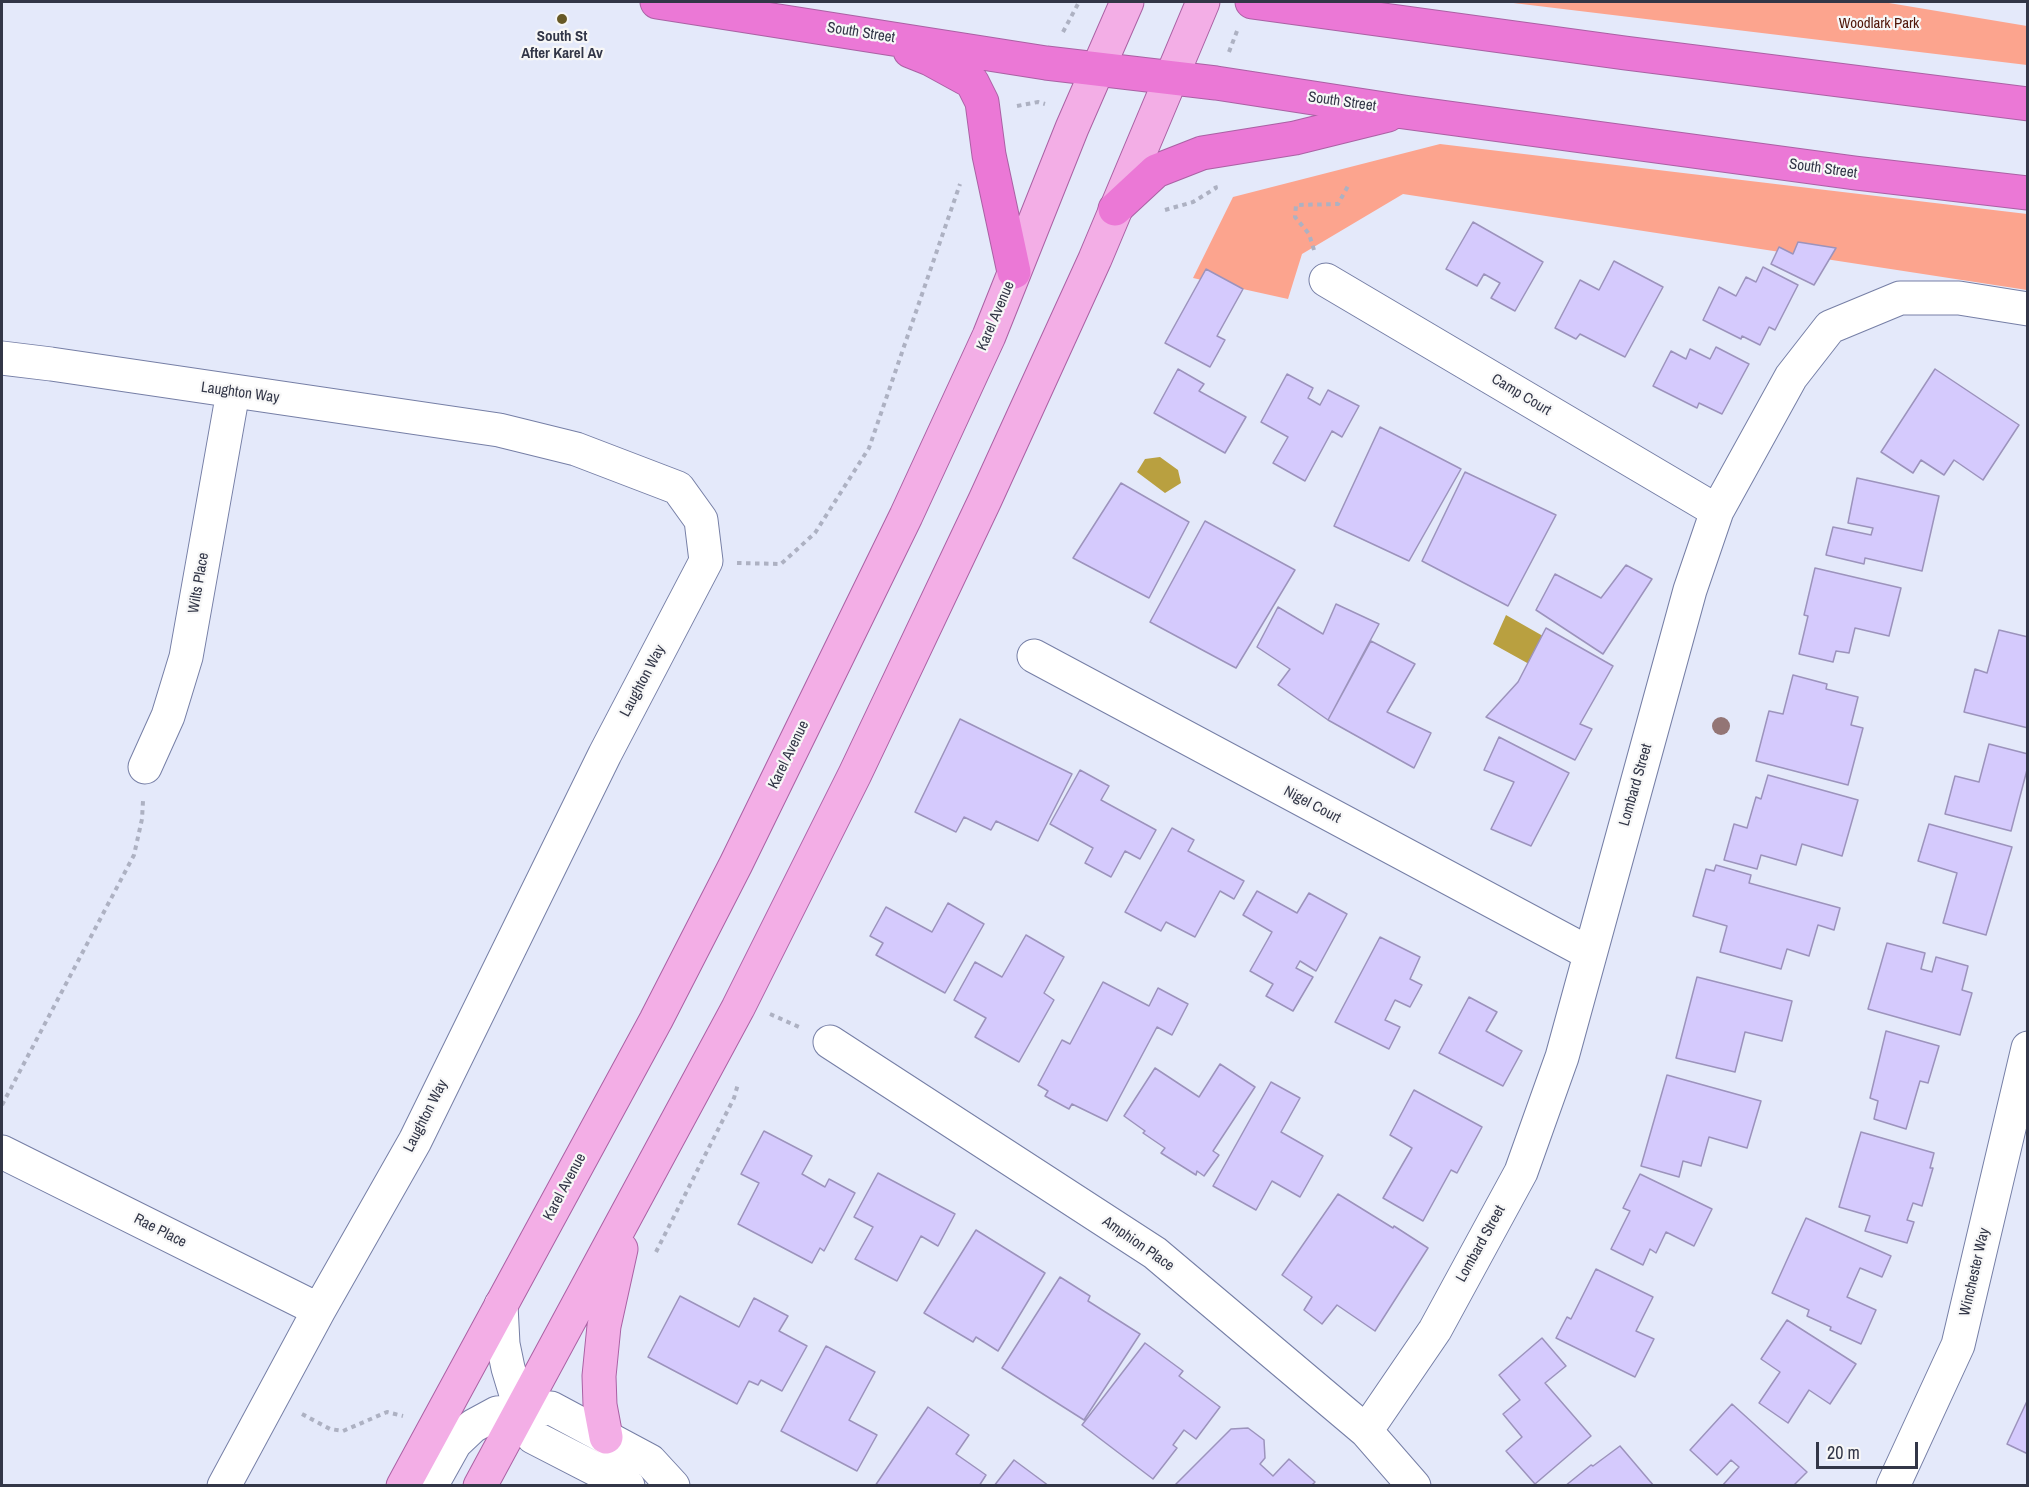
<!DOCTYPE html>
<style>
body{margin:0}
#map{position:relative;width:2029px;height:1487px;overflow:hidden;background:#e4e9fa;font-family:"Archivo Narrow",sans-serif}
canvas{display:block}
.frame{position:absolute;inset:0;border:3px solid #323647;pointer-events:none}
.scale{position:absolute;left:1816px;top:1442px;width:102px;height:27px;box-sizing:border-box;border:3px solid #323647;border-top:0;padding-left:8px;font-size:18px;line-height:21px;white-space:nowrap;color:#323647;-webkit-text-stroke:4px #f7f7f7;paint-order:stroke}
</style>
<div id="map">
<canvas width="2029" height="1487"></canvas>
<div class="frame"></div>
<div class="scale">20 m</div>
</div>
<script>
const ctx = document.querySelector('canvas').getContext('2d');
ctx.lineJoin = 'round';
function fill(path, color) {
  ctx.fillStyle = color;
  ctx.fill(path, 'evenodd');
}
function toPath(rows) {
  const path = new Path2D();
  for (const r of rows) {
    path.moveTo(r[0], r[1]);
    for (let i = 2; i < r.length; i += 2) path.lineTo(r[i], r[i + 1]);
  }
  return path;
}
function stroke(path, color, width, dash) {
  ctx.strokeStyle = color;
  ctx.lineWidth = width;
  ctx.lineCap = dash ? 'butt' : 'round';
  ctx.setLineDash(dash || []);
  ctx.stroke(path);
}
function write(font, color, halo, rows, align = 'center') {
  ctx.font = font + ' "Archivo Narrow",sans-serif';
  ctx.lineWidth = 4.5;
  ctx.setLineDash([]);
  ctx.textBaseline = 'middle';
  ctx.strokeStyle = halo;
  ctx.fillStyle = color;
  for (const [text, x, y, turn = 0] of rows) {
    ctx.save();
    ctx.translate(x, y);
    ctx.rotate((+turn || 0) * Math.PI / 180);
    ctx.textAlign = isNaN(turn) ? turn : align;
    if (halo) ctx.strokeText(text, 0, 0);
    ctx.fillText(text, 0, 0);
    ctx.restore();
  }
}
fill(toPath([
 [1505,2,1883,2,2027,26,2027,65],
 [1440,144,2027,214,2027,290,1403,194,1302,254,1288,299,1193,278,1233,197]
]), '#fca48e');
fill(toPath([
 [1160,457,1178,470,1181,483,1165,493,1137,472,1145,459],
 [1506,615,1557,644,1538,669,1493,644]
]), '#b9a040');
const building = toPath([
 [1473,222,1543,262,1515,311,1491,298,1500,283,1484,274,1477,286,1446,269,1473,222],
 [1798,242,1836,248,1814,285,1771,264,1779,247,1793,254,1798,242],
 [1614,261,1663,287,1625,357,1580,334,1576,339,1555,328,1580,280,1599,290,1614,261],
 [1763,267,1798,285,1775,330,1769,327,1760,345,1742,336,1741,339,1703,320,1719,287,1736,296,1746,277,1756,282,1763,267],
 [1206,269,1243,289,1217,336,1225,340,1210,367,1165,343,1206,269],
 [1716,347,1749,364,1722,414,1699,403,1697,408,1653,386,1671,351,1686,359,1690,349,1710,359,1716,347],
 [1178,369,1204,384,1199,391,1246,417,1225,453,1154,413,1178,369],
 [1935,369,2019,425,1983,480,1954,460,1944,475,1921,460,1913,473,1881,452,1935,369],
 [1287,374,1313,388,1308,398,1320,405,1328,390,1359,406,1342,437,1332,431,1305,481,1273,463,1288,437,1261,422,1287,374],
 [1380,427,1461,469,1409,561,1334,526,1380,427],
 [1465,472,1556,515,1508,606,1422,561,1465,472],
 [1857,478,1939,496,1922,571,1865,558,1864,564,1826,555,1833,527,1871,535,1873,528,1848,523,1857,478],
 [1121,483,1189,522,1149,598,1073,558,1121,483],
 [1205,521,1295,570,1236,668,1150,622,1205,521],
 [1626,565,1652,579,1603,654,1536,610,1555,574,1601,598,1626,565],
 [1815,568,1901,588,1889,636,1855,628,1849,653,1836,651,1833,662,1799,654,1808,616,1804,615,1815,568],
 [1336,604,1379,624,1328,720,1278,685,1290,669,1257,647,1278,607,1323,634,1336,604],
 [1546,628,1613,666,1580,724,1592,729,1575,760,1486,717,1518,682,1546,628],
 [1999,630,2028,637,2028,728,1964,712,1975,669,1987,673,1999,630],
 [1371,641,1415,664,1387,712,1431,733,1414,768,1328,720,1371,641],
 [1793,675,1827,684,1826,689,1858,697,1851,725,1863,728,1848,785,1756,761,1769,711,1783,714,1793,675],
 [960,719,1072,774,1038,841,996,821,991,830,964,817,956,832,915,812,960,719],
 [1499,737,1569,773,1531,846,1491,829,1514,782,1484,770,1499,737],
 [1989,744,2028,754,2028,766,2011,831,1945,814,1955,776,1979,782,1989,744],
 [1080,770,1109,786,1101,800,1156,830,1140,859,1125,851,1111,877,1085,863,1093,848,1050,824,1080,770],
 [1768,775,1858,800,1842,856,1802,844,1796,865,1761,855,1757,869,1724,860,1734,824,1747,828,1756,797,1761,799,1768,775],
 [1929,824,2012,847,1986,935,1943,923,1957,873,1918,861,1929,824],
 [1172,828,1194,840,1188,851,1244,881,1234,899,1220,891,1195,937,1166,922,1161,931,1125,912,1172,828],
 [1716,865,1751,875,1749,883,1840,908,1834,930,1818,925,1809,956,1787,949,1781,969,1720,952,1727,926,1693,916,1706,869,1714,871,1716,865],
 [1257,891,1297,913,1309,893,1347,914,1316,971,1300,961,1296,968,1313,977,1293,1011,1266,996,1273,984,1250,971,1272,932,1243,915,1257,891],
 [948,903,984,924,945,993,876,955,883,943,870,936,886,907,932,932,948,903],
 [1026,935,1064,957,1044,993,1054,1000,1019,1062,975,1037,986,1018,954,1000,975,962,1002,977,1026,935],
 [1380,937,1420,957,1410,979,1422,985,1410,1007,1395,1000,1385,1020,1400,1027,1389,1049,1335,1022,1380,937],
 [1887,943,1925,953,1921,969,1932,972,1936,957,1968,966,1962,990,1972,993,1960,1035,1868,1009,1887,943],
 [1697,977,1792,1001,1782,1041,1745,1032,1735,1072,1676,1058,1697,977],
 [1103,982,1149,1006,1158,988,1188,1004,1172,1035,1157,1027,1107,1121,1072,1104,1069,1109,1045,1096,1048,1091,1038,1085,1062,1040,1070,1044,1103,982],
 [1469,997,1497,1012,1486,1031,1522,1051,1503,1086,1439,1053,1469,997],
 [1886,1031,1939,1046,1928,1083,1920,1081,1906,1129,1874,1119,1878,1101,1870,1098,1886,1031],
 [1220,1064,1255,1087,1213,1151,1219,1155,1204,1176,1197,1171,1196,1175,1161,1153,1165,1148,1143,1133,1145,1131,1124,1116,1155,1068,1199,1097,1220,1064],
 [1667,1075,1761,1101,1747,1148,1709,1137,1701,1166,1683,1161,1679,1177,1641,1166,1667,1075],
 [1271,1082,1300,1098,1281,1132,1323,1156,1300,1197,1272,1181,1256,1210,1213,1186,1271,1082],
 [1414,1090,1482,1127,1457,1173,1451,1170,1423,1221,1383,1198,1412,1148,1390,1135,1414,1090],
 [764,1131,812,1156,802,1174,825,1187,829,1179,855,1193,824,1251,820,1248,812,1263,738,1224,759,1183,741,1174,764,1131],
 [1861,1132,1934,1153,1930,1168,1933,1168,1922,1206,1913,1203,1907,1220,1914,1222,1907,1243,1865,1231,1870,1216,1839,1207,1861,1132],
 [878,1173,955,1214,938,1246,921,1236,897,1281,855,1259,873,1227,854,1217,878,1173],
 [1640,1174,1712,1209,1694,1246,1666,1232,1656,1253,1650,1249,1643,1265,1611,1249,1630,1211,1623,1208,1640,1174],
 [1338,1194,1393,1228,1394,1226,1428,1248,1375,1331,1337,1305,1322,1324,1304,1310,1312,1297,1282,1275,1338,1194],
 [1806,1218,1891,1256,1882,1277,1860,1268,1847,1297,1876,1310,1861,1344,1830,1330,1831,1327,1807,1316,1809,1310,1772,1293,1806,1218],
 [976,1230,1045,1273,998,1351,976,1337,973,1342,924,1313,976,1230],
 [1596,1269,1653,1297,1636,1331,1654,1339,1635,1377,1556,1338,1567,1317,1571,1319,1596,1269],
 [1060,1277,1090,1296,1088,1301,1140,1334,1084,1420,1002,1368,1060,1277],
 [680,1296,739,1327,754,1298,788,1316,779,1331,807,1346,782,1391,761,1380,758,1385,749,1381,737,1404,648,1357,680,1296],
 [1787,1320,1856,1364,1830,1404,1809,1390,1788,1423,1759,1403,1780,1372,1761,1359,1787,1320],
 [1542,1338,1566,1366,1545,1383,1591,1436,1535,1484,1506,1451,1522,1437,1503,1414,1520,1400,1499,1375,1542,1338],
 [1145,1343,1183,1371,1179,1376,1220,1407,1196,1439,1184,1430,1173,1445,1177,1448,1153,1479,1082,1425,1145,1343],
 [826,1346,875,1372,849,1420,877,1435,857,1471,781,1431,826,1346],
 [2028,1399,2028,1454,2007,1444,2028,1399],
 [1732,1404,1807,1472,1793,1486,1722,1486,1739,1467,1731,1460,1717,1475,1690,1450,1732,1404],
 [928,1407,969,1435,956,1454,986,1475,979,1486,875,1486,928,1407],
 [1248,1428,1264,1440,1265,1458,1260,1464,1273,1476,1289,1459,1315,1482,1311,1486,1174,1486,1231,1429,1248,1428],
 [1620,1446,1654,1486,1565,1486,1591,1465,1593,1466,1620,1446],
 [1014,1460,1049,1486,994,1486,1014,1460]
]);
fill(building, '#d5cafd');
stroke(building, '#9c93bc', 1.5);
const minor = toPath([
 [1326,280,1717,511],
 [2,358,51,364,499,430,576,449,678,488,701,520,706,561,605,754,415,1141,319,1310,224,1486],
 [1034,656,1589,953],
 [145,767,168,716,186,657,233,392],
 [830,1042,1155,1253,1366,1431,1414,1486],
 [2,1152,319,1310],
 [501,1305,503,1344,508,1368,521,1411,533,1437,628,1486],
 [1366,1431,1435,1330,1521,1172,1562,1057,1690,590,1717,511,1791,377,1830,327,1900,298,1959,298,2028,309],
 [431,1486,455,1443,473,1426,497,1413,551,1408,650,1461,673,1486],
 [1893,1486,1958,1345,2028,1048]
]);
const major = toPath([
 [606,1437,600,1405,599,1376,604,1326,621,1249],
 [403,1486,656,1020,736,864,906,516,989,336,1072,128,1127,2],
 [480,1486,738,1008,855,774,985,500,1095,259,1203,2]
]);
const highway = toPath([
 [657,2,1046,63,1216,83,1404,112,1855,173,2028,193],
 [1252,2,1625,53,2028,104],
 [910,51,930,59,972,82,982,102,989,155,1014,272],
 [1115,209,1156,171,1202,153,1295,138,1388,115]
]);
stroke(minor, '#767fa6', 35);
stroke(major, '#aa61a4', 35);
stroke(highway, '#aa61a4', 35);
stroke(toPath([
 [1063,32,1079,2],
 [1229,52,1237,31],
 [1017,106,1038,102,1045,104],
 [1165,210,1193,202,1216,188,1215,185],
 [1314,250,1309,234,1295,217,1296,205,1338,204,1348,186],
 [737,563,781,564,815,533,869,448,960,184],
 [770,1014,799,1027],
 [2,1105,134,855,142,819,143,801],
 [656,1252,734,1098,738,1084],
 [302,1414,330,1429,343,1431,387,1412,403,1416]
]), '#adb1c2', 4, [4.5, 4.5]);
stroke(minor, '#fff', 33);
stroke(major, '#f3aee6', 33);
stroke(highway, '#eb78d6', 33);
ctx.fillStyle = '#937575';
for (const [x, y] of [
 [1721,726]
]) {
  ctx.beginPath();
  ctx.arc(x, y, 9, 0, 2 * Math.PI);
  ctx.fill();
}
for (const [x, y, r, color] of [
 [562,19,6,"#675926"]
]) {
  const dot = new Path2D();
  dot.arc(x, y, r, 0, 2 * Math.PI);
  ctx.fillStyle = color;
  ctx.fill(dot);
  stroke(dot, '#f7f7f7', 2);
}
write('15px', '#501609', '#f7f7f7', [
 ["Woodlark Park",1879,24]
]);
write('15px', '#323647', '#f7f7f7', [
 ["South Street",861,33,9],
 ["South Street",1342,102,8],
 ["South Street",1823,169,8],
 ["Karel Avenue",996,316,-67],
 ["Laughton Way",240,393,8],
 ["Camp Court",1521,395,31],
 ["Wilts Place",199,583,-80],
 ["Laughton Way",643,681,-62],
 ["Karel Avenue",789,755,-64],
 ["Lombard Street",1636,785,-74],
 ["Nigel Court",1312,805,28],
 ["Laughton Way",426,1116,-63],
 ["Karel Avenue",565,1187,-62],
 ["Rae Place",160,1231,27],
 ["Amphion Place",1138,1244,35],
 ["Lombard Street",1481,1244,-61],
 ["Winchester Way",1975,1272,-77]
]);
write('bold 15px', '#323647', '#f7f7f7', [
 ["South St",562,37],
 ["After Karel Av",562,54]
]);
</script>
